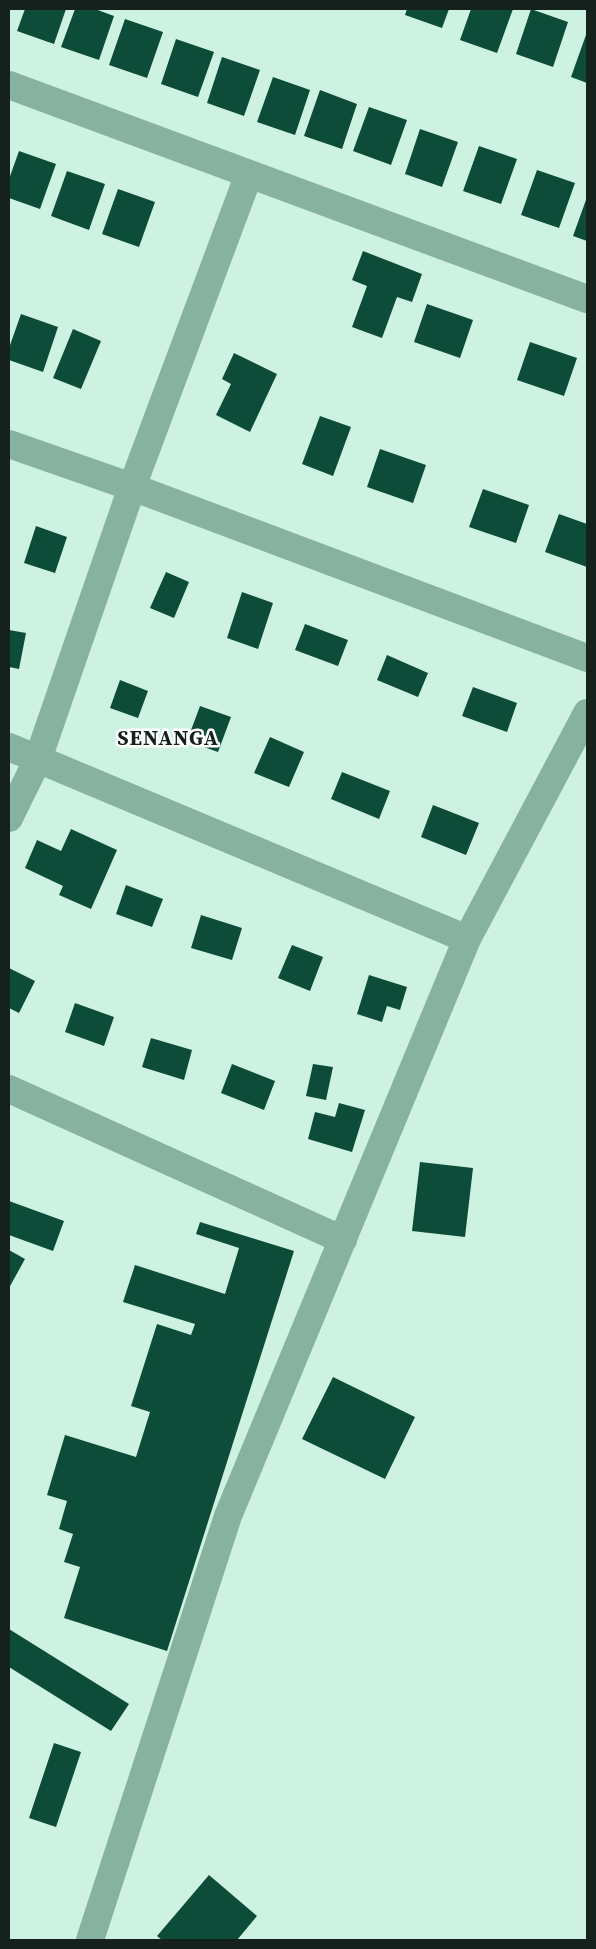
<!DOCTYPE html>
<style>
body{margin:0}
#map{position:relative;width:596px;height:1949px;overflow:hidden;background:#cef2e2;font-family:"Source Serif 4",serif}
canvas{display:block}
.frame{position:absolute;inset:0;border:10px solid #14211c;pointer-events:none}
</style>
<div id="map">
<canvas width="596" height="1949"></canvas>
<div class="frame"></div>
</div>
<script>
const ctx = document.querySelector('canvas').getContext('2d');
ctx.lineJoin = 'round';
function fill(path, color) {
  ctx.fillStyle = color;
  ctx.fill(path, 'evenodd');
}
function toPath(rows) {
  const path = new Path2D();
  for (const r of rows) {
    path.moveTo(r[0], r[1]);
    for (let i = 2; i < r.length; i += 2) path.lineTo(r[i], r[i + 1]);
  }
  return path;
}
function stroke(path, color, width, dash) {
  ctx.strokeStyle = color;
  ctx.lineWidth = width;
  ctx.lineCap = dash ? 'butt' : 'round';
  ctx.setLineDash(dash || []);
  ctx.stroke(path);
}
function write(font, color, halo, rows, align = 'center') {
  ctx.font = font + ' "Source Serif 4",serif';
  ctx.lineWidth = 5;
  ctx.setLineDash([]);
  ctx.textBaseline = 'middle';
  ctx.strokeStyle = halo;
  ctx.fillStyle = color;
  for (const [text, x, y, turn = 0] of rows) {
    ctx.save();
    ctx.translate(x, y);
    ctx.rotate((+turn || 0) * Math.PI / 180);
    ctx.textAlign = isNaN(turn) ? turn : align;
    if (halo) ctx.strokeText(text, 0, 0);
    ctx.fillText(text, 0, 0);
    ctx.restore();
  }
}
fill(toPath([
 [25,9,66,9,54,44,17,31],
 [75,9,95,9,114,16,99,60,61,47],
 [407,9,449,9,442,28,405,15],
 [471,9,513,9,497,53,460,40],
 [531,9,568,22,553,67,516,54],
 [125,19,163,32,147,78,109,65],
 [587,32,587,83,571,77],
 [176,39,214,52,198,97,161,84],
 [222,57,260,70,244,116,207,103],
 [273,77,310,90,295,135,257,122],
 [320,90,357,104,342,149,304,136],
 [369,107,407,120,391,165,353,151],
 [420,129,458,142,442,187,405,174],
 [479,146,517,159,501,204,463,191],
 [19,151,56,164,40,209,9,198,9,179],
 [537,170,575,183,559,228,521,215],
 [67,171,105,184,89,230,51,216],
 [118,189,155,202,139,247,102,234],
 [587,197,587,241,573,236],
 [363,251,422,274,412,302,397,297,382,338,352,327,367,286,352,280],
 [427,304,473,320,460,358,414,342],
 [21,314,58,327,43,372,9,360,9,348],
 [73,329,101,341,81,389,53,378],
 [530,342,577,358,564,396,517,380],
 [234,353,277,374,250,432,216,415,231,384,222,379],
 [320,416,351,427,333,476,302,464],
 [380,449,426,465,413,503,367,487],
 [483,489,529,505,516,543,469,527],
 [559,514,587,524,587,567,545,552],
 [36,526,67,537,55,573,24,563],
 [166,572,189,582,174,618,150,608],
 [242,592,273,603,258,649,227,638],
 [305,624,348,640,338,666,295,650],
 [9,630,26,633,19,669,9,667],
 [387,655,428,673,418,697,377,680],
 [120,680,148,691,138,718,110,708],
 [473,687,517,703,507,732,462,716],
 [200,706,231,717,218,752,187,741],
 [270,737,304,752,289,787,254,773],
 [342,772,390,791,379,819,331,799],
 [433,805,479,823,466,855,421,837],
 [71,829,117,850,91,909,59,895,63,886,25,868,37,840,61,851],
 [126,885,163,899,152,927,116,914],
 [201,915,242,928,232,960,191,948],
 [292,945,323,957,310,991,278,978],
 [9,968,35,981,19,1013,9,1008],
 [369,975,407,987,400,1010,387,1006,382,1022,357,1014],
 [75,1003,114,1017,104,1046,65,1032],
 [151,1038,192,1050,184,1080,142,1067],
 [232,1064,275,1081,264,1110,221,1093],
 [313,1064,333,1067,326,1100,306,1096],
 [339,1103,365,1110,352,1152,308,1139,315,1112,335,1117],
 [420,1162,473,1168,465,1237,412,1231],
 [9,1201,64,1221,53,1251,9,1235],
 [200,1222,294,1251,167,1651,64,1618,80,1567,64,1562,73,1534,59,1529,67,1501,47,1495,65,1435,136,1457,150,1412,131,1406,157,1324,191,1335,195,1324,123,1302,135,1265,225,1294,239,1248,196,1234],
 [9,1250,25,1259,9,1288],
 [333,1377,415,1417,385,1479,302,1439],
 [9,1629,129,1704,111,1731,9,1667],
 [54,1743,81,1752,56,1827,29,1818],
 [209,1875,257,1916,237,1940,162,1940,157,1936]
]), '#0d4c38');
stroke(toPath([
 [9,85,587,299],
 [9,444,132,487,587,658],
 [9,747,467,939],
 [9,818,38,759,132,487,249,174],
 [9,1089,343,1240],
 [90,1940,228,1516,467,939,587,713]
]), '#88b2a0', 28);
ctx.letterSpacing = '1px';
write('bold 21px', '#14211c', '#fff', [
 ["SENANGA",168,740]
]);
ctx.letterSpacing = '0px';
</script>
